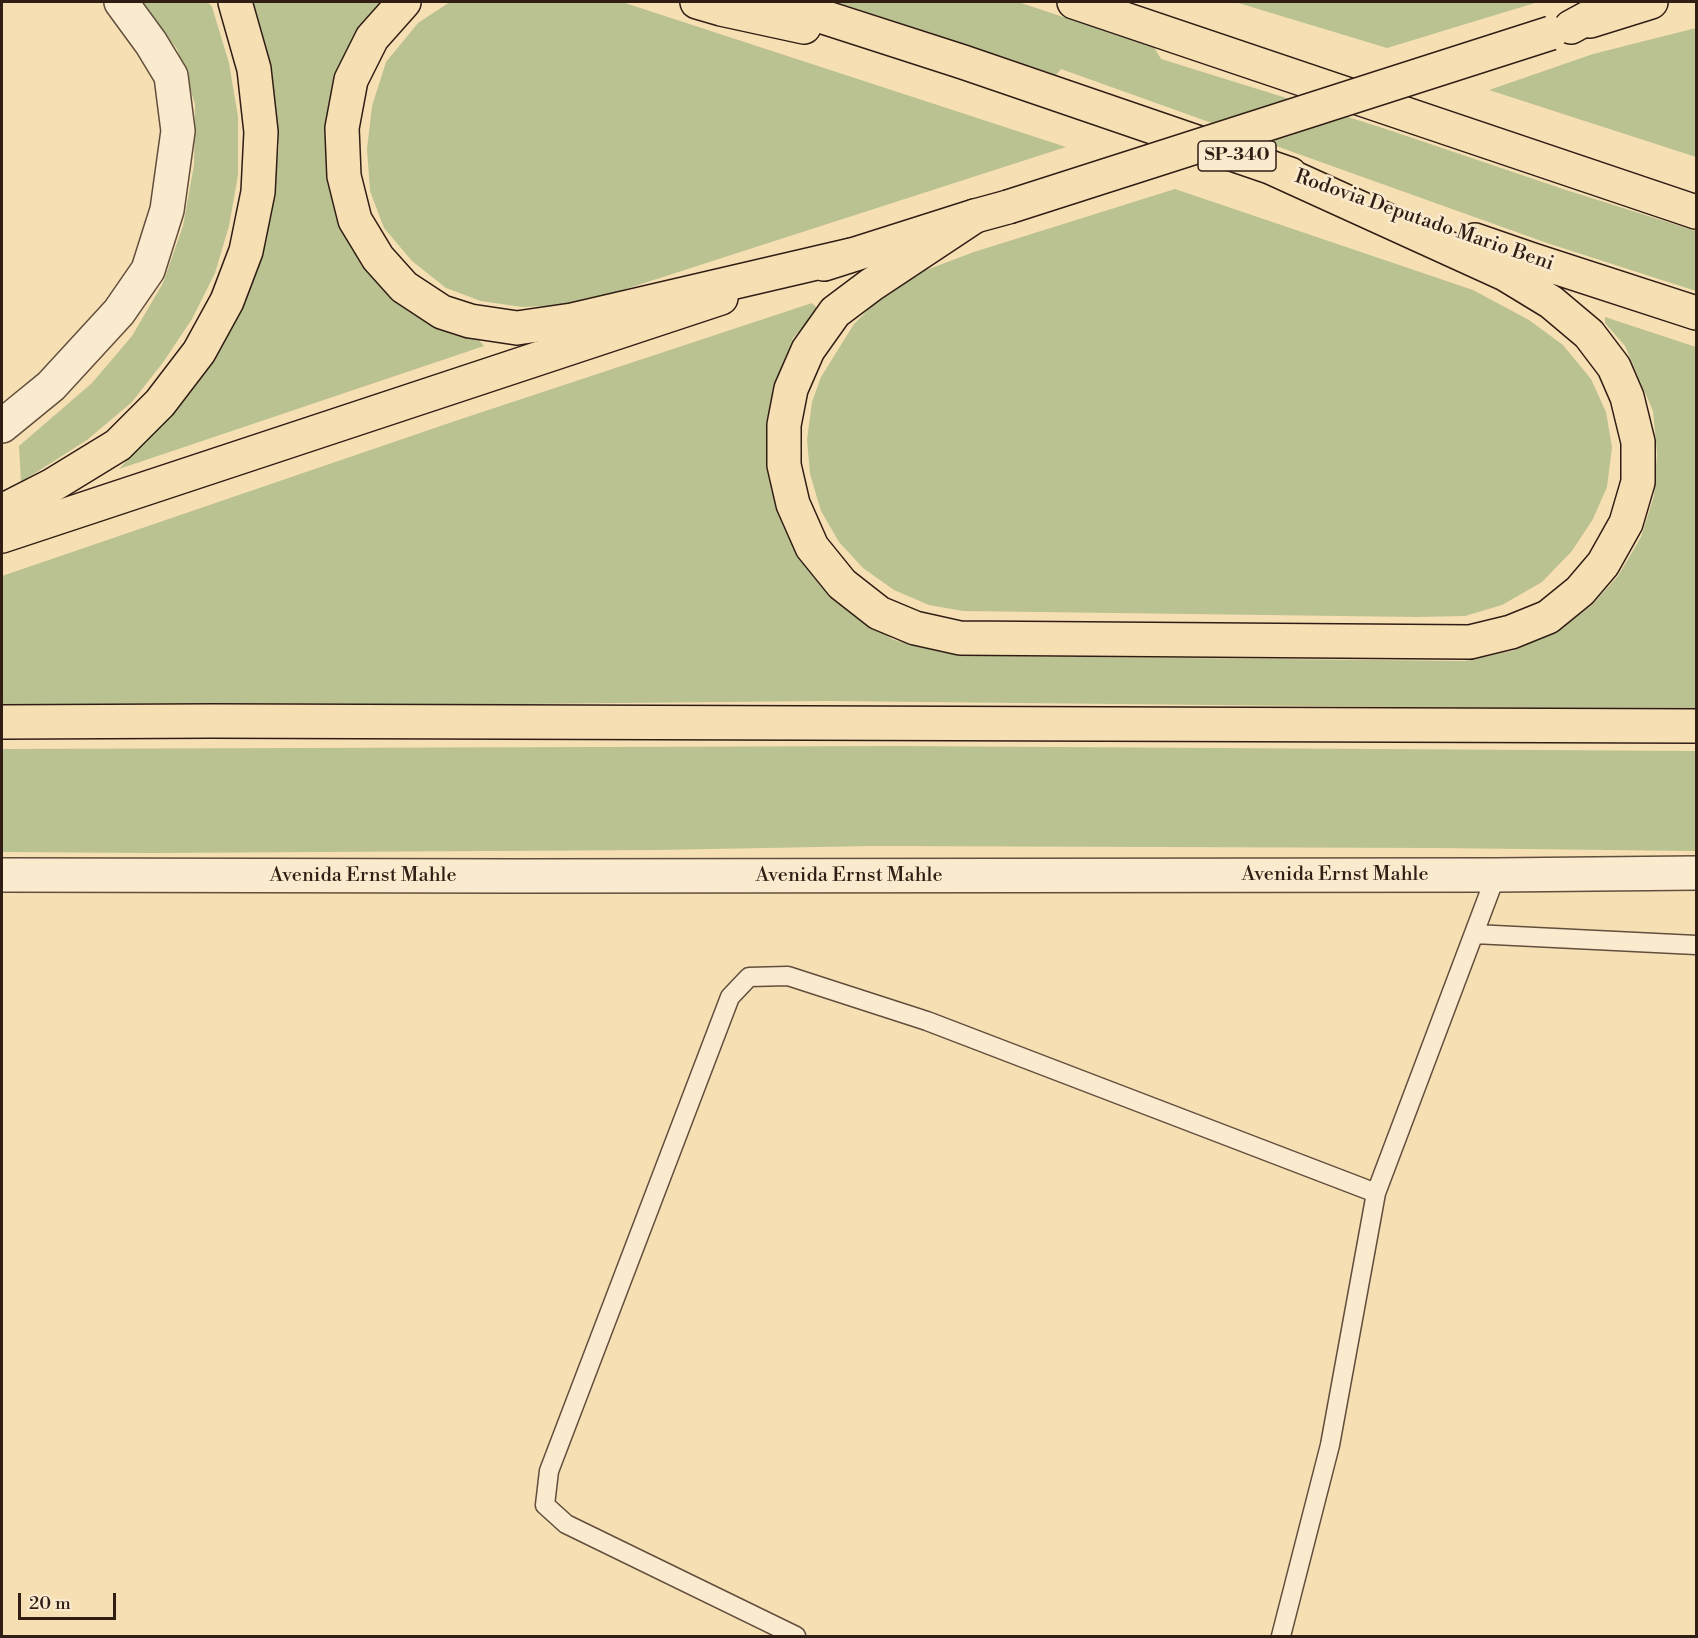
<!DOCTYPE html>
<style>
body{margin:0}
#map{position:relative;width:1698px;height:1638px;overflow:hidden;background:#f7dfb4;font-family:"Libre Bodoni",serif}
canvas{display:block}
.frame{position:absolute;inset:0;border:3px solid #301e15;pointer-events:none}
.scale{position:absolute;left:18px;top:1593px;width:98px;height:27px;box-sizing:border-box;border:3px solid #301e15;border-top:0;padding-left:8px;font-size:18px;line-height:21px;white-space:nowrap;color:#301e15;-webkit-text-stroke:4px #faeace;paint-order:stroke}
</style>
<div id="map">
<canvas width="1698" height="1638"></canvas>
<div class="frame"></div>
<div class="scale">20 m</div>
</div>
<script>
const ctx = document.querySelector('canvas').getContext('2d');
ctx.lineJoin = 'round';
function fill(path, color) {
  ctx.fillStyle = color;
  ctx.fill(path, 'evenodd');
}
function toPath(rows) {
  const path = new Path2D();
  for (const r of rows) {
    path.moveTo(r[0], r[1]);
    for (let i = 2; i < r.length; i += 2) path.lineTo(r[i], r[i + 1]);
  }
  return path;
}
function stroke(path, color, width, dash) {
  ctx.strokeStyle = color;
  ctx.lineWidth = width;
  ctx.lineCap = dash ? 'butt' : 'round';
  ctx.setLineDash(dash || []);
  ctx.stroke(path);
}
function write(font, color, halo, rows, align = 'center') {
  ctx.font = font + ' "Libre Bodoni",serif';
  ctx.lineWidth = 5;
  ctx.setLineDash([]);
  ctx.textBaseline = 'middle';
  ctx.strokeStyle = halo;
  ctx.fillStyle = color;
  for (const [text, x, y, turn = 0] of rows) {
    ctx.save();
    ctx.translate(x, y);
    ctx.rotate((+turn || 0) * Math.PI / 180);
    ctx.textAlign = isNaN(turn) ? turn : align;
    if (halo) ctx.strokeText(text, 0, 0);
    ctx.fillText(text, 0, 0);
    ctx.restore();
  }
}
fill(toPath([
 [139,2,208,2,212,7,229,63,238,117,238,175,229,226,215,273,192,319,164,361,132,402,87,440,21,482,19,446,92,383,132,336,163,283,183,226,194,165,195,104,177,49],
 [251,2,381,2,355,36,328,114,327,158,333,202,355,249,478,339,484,346,119,469,173,412,209,366,237,316,259,263,272,206,279,146,272,92],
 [450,2,622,2,1066,147,604,296,567,305,522,307,481,301,446,288,412,261,384,228,370,191,367,149,372,106,386,62,418,23],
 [836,2,1018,2,1154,47,1161,59,1383,128,1566,190,1696,231,1696,291,1547,243,1061,69,1056,75],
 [1235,2,1538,2,1387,48],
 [1696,28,1696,157,1489,90,1593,54],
 [1175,189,1473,290,1529,320,1563,345,1591,379,1606,412,1612,447,1607,487,1593,519,1572,551,1542,582,1502,605,1465,616,1416,617,963,611,929,605,894,590,863,568,839,542,821,511,810,474,807,440,812,402,821,377,854,324,875,303,913,275,974,252],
 [812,303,818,309,793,338,777,379,766,424,768,464,776,505,795,546,819,583,855,616,894,640,938,651,998,656,1465,661,1512,651,1557,631,1592,605,1618,576,1641,537,1654,496,1657,453,1653,411,1625,346,1605,323,1605,317,1696,347,1696,710,828,701,2,709,2,576,458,420],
 [896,746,1696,751,1696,851,1435,848,874,846,658,850,154,853,2,852,2,749]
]), '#b9c290');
const service = toPath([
 [1474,934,1696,945],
 [796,1636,566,1524,545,1505,549,1471,730,997,749,977,788,976,927,1021,1376,1193],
 [1281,1636,1330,1445,1376,1193,1496,875]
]);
const minor = toPath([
 [2,426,51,386,119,312,148,270,167,210,178,131,171,76,151,43,121,2],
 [2,875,518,876,1496,875,1696,873]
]);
const primary = toPath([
 [1590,21,1651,2],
 [824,264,975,216,1008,207],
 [2,536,721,298]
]);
const motorway = toPath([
 [404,2,372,38,351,80,342,128,344,176,355,220,378,258,404,287,442,312,470,321,517,328,572,320,851,255],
 [697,2,721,9,804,27],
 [777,2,963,62,1290,174],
 [1074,2,1696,212],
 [1571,27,1617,2],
 [975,216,871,285,835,312,808,350,791,389,784,425,784,465,793,504,812,547,842,584,879,613,915,628,960,638,1470,642,1511,632,1548,617,1580,591,1603,564,1626,523,1638,482,1638,442,1627,397,1614,367,1589,334,1551,302,1505,274,1270,167],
 [1475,240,1533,260,1696,313],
 [2,511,51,486,118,445,160,403,199,352,227,301,246,251,258,192,261,132,254,69,235,2],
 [2,722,212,721,1696,726]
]);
stroke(service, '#624e3d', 21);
stroke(minor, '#624e3d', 36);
stroke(primary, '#301e15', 36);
stroke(motorway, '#301e15', 36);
stroke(service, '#faeace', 18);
stroke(minor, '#faeace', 33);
stroke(primary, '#f7dfb4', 33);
stroke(motorway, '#f7dfb4', 33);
const primaryBridge = toPath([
 [1008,207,1551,33]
]);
stroke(primaryBridge, '#301e15', 36, []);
stroke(primaryBridge, '#f7dfb4', 33);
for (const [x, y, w] of [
 [1237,156,78]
]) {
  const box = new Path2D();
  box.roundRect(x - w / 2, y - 15, w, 30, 4.5);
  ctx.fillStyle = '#faeace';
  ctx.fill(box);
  stroke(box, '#301e15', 1.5);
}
write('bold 18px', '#301e15', null, [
 ["SP-340",1237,156]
]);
write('20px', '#301e15', '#faeace', [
 ["Rodovia Deputado Mario Beni",1424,221,19],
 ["Avenida Ernst Mahle",1335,875],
 ["Avenida Ernst Mahle",363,876],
 ["Avenida Ernst Mahle",849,876]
]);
</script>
